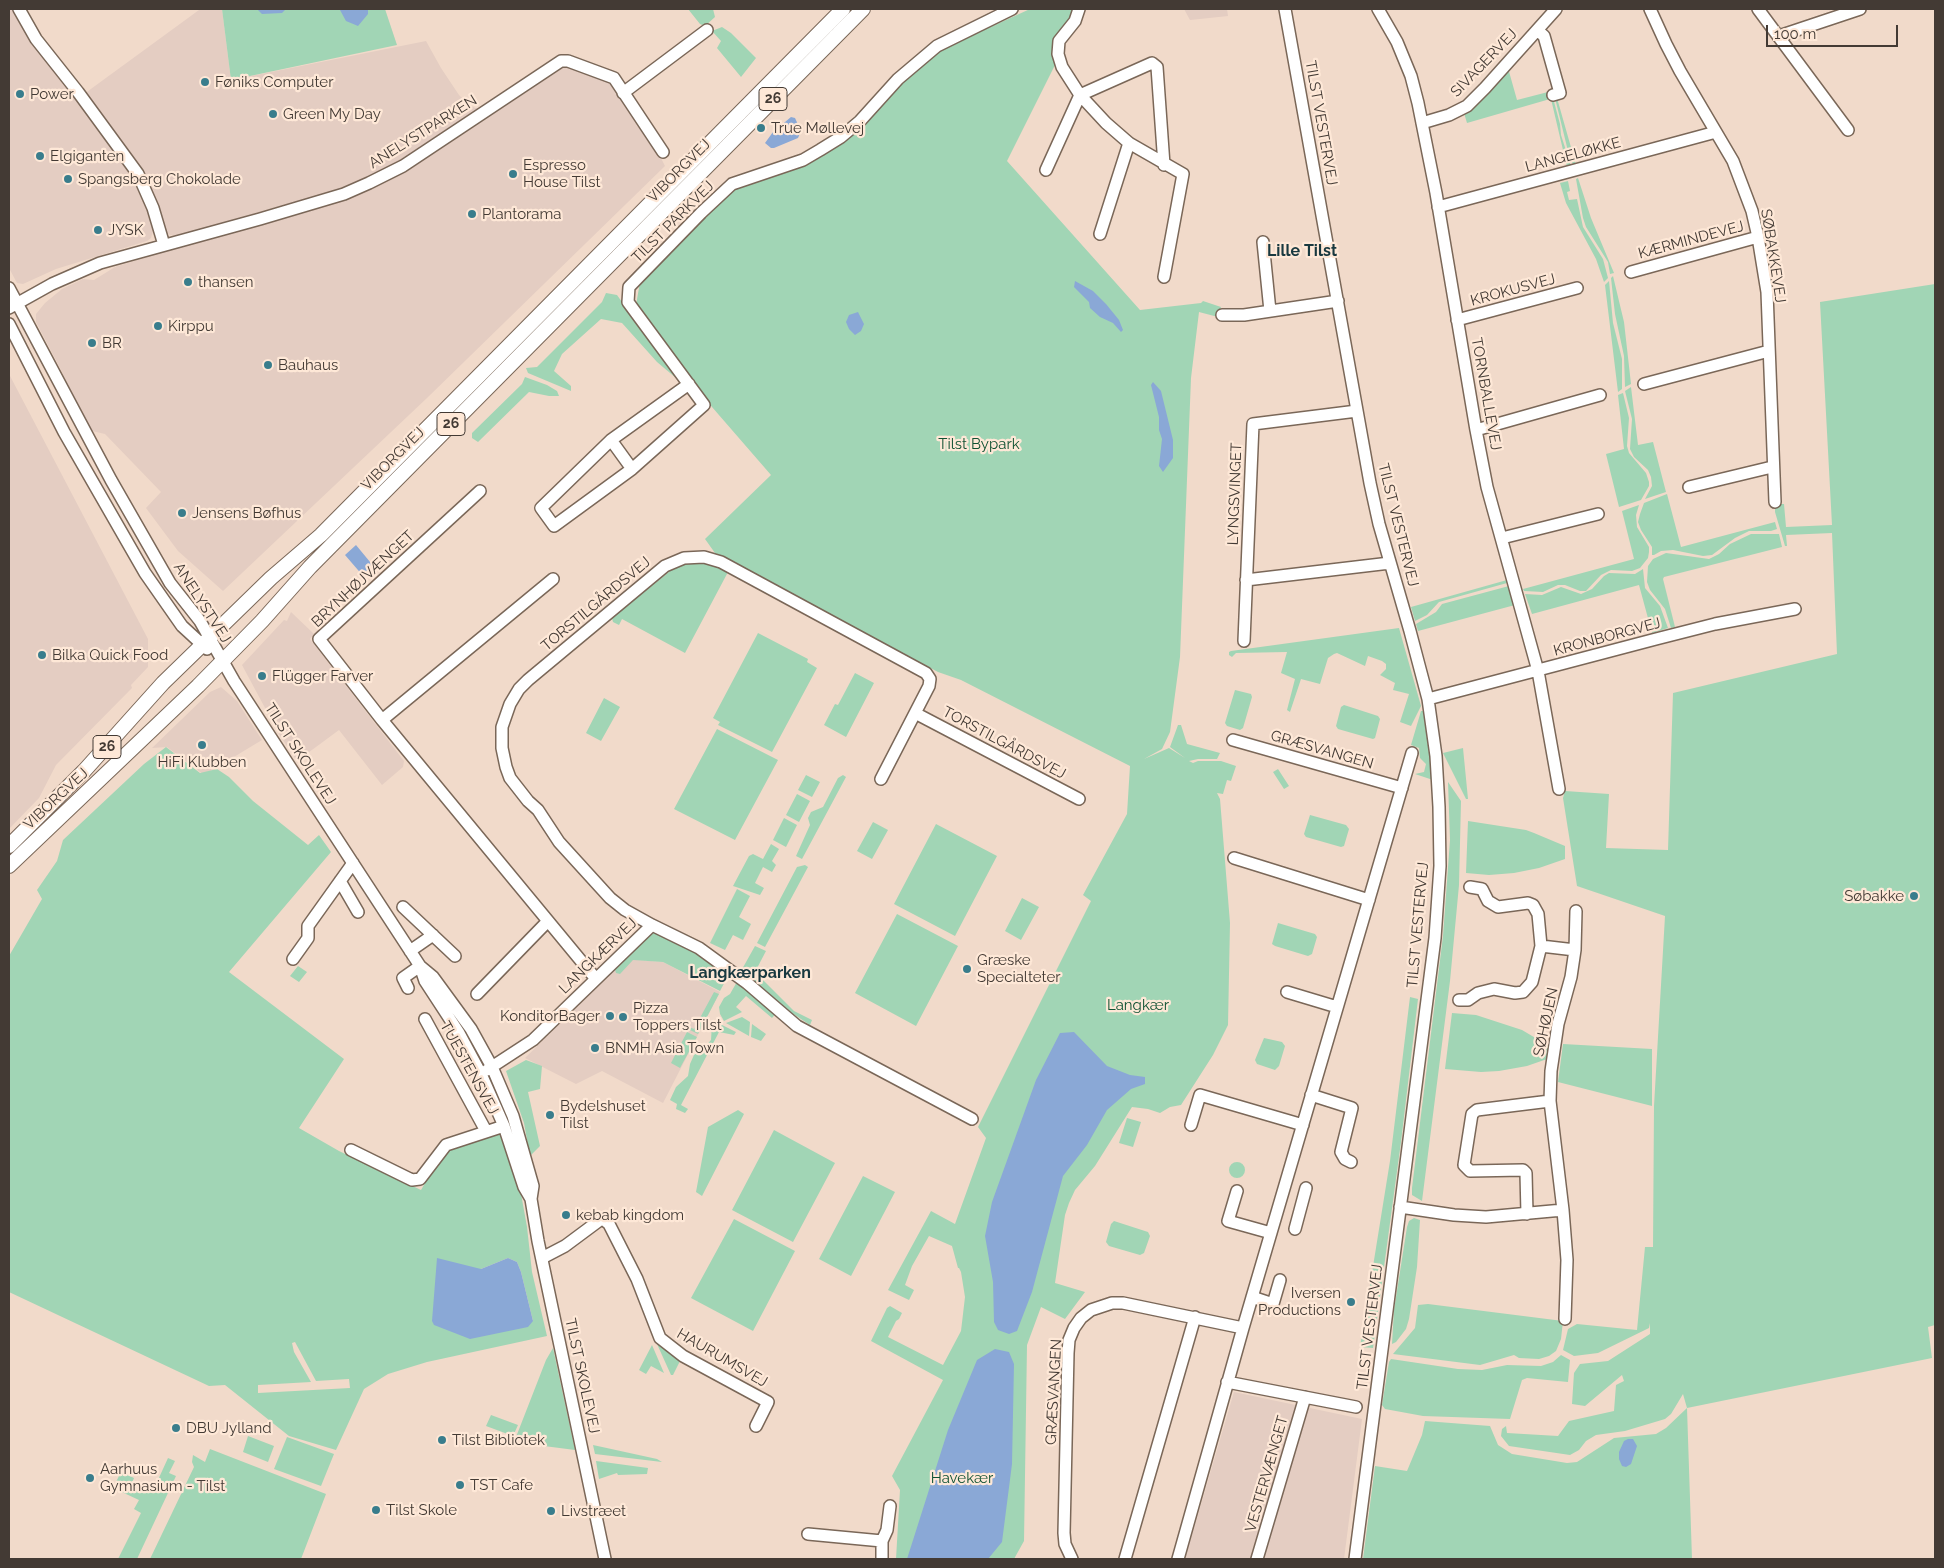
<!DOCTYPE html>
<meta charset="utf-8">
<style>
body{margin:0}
#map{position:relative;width:1944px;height:1568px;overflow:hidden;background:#f1daca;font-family:Raleway,sans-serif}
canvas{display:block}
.frame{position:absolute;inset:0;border:10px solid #433a34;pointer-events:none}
.scale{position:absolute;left:1766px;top:25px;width:132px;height:22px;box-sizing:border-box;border:2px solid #433a34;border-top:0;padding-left:6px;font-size:15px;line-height:18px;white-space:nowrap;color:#433a34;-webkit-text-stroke:4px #fee8d7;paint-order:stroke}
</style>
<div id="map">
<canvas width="1944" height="1568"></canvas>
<div class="frame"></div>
<div class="scale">100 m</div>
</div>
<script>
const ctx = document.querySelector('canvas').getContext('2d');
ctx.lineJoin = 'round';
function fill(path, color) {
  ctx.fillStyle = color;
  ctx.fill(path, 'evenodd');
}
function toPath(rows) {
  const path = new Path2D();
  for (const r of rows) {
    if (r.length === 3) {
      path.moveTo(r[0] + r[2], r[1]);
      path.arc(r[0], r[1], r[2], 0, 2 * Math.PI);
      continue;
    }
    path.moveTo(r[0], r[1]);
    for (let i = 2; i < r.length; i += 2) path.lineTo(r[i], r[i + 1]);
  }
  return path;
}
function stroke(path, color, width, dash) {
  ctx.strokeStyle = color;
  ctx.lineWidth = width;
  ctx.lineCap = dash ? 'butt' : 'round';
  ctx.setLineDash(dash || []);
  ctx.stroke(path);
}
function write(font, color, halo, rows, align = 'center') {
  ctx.font = font + ' Raleway,sans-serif';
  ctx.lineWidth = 4.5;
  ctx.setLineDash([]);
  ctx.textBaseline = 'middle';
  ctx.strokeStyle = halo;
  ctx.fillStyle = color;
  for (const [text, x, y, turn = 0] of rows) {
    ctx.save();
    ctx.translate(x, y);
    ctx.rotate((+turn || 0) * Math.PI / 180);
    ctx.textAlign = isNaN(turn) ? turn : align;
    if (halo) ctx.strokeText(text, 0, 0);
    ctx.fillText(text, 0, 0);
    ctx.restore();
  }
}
fill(toPath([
 [9,9,14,9,32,43,125,164,147,210,153,231,151,238,147,241,56,269,23,284,17,283,9,268],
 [204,9,222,9,231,80,426,41,441,68,459,95,468,104,475,108,480,108,395,165,344,188,175,236,170,235,166,232,144,177,131,155,84,94,199,10],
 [1184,9,1227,9,1228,16,1190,20],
 [562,66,567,66,609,80,659,154,665,166,427,398,223,591,178,551,146,508,161,492,105,434,88,430,74,403,62,372,36,322,36,314,45,303,62,289,83,279,94,280,115,267,189,244,310,210,347,198],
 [9,374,148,639,148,667,131,685,132,688,56,765,39,798,9,829],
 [291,612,314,634,310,639,404,761,403,767,382,785,339,730,297,761,279,734,242,665,284,620,287,621],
 [221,687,237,701,262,740,204,775,167,747,152,748,210,692],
 [626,959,663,962,720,992,663,1103,602,1071,576,1084,525,1058],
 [1234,1392,1362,1419,1344,1559,1185,1559]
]), '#e4cdc2');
fill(toPath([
 [222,9,385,9,397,45,231,80],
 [688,9,713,9,715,17,705,26,700,24],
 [1030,9,1075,9,1056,63,1007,161,1140,310,1201,303,1203,301,1221,307,1218,317,1199,312,1191,378,1180,657,1170,732,1162,749,1144,759,1169,748,1185,758,1170,747,1178,725,1181,725,1187,744,1220,753,1217,759,1198,759,1189,761,1193,763,1198,761,1221,761,1236,766,1231,781,1227,780,1223,794,1217,793,1220,799,1230,923,1228,1025,1213,1055,1181,1105,1170,1107,1160,1113,1148,1109,1132,1107,1095,1166,1075,1190,1069,1203,1065,1215,1055,1283,1085,1292,1065,1319,1041,1307,1027,1345,1024,1541,1014,1559,896,1559,900,1490,892,1476,943,1380,871,1341,887,1308,890,1306,902,1313,899,1319,896,1321,888,1337,943,1365,961,1331,965,1297,961,1272,959,1268,958,1268,952,1246,929,1236,912,1266,905,1285,914,1290,909,1300,888,1290,931,1211,955,1224,986,1138,978,1127,1091,901,1083,895,1127,814,1130,766,961,680,938,672,715,553,705,539,771,475,712,407,636,305,640,282,733,189,803,165,834,149,857,128,915,68,938,51],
 [722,27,731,33,756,58,741,77,717,48,721,41,712,31],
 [1508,68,1517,100,1548,92,1550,99,1467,123,1464,113],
 [1553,98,1560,124,1561,135,1571,166,1567,167,1551,99],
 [1555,98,1557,98,1576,165,1573,165,1567,147],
 [1578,178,1591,218,1614,273,1610,274,1608,262,1586,227,1583,218,1576,179],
 [1568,181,1570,191,1567,192,1569,200,1577,199,1583,227,1603,259,1608,278,1604,282,1596,259,1566,203,1560,183],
 [1613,276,1624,322,1631,384,1625,387,1624,356,1615,314,1611,278],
 [1609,281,1613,323,1622,359,1622,389,1618,392,1605,285],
 [1935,284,1935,1325,1928,1327,1932,1358,1687,1408,1692,1559,1363,1559,1375,1466,1407,1471,1422,1435,1425,1421,1490,1426,1498,1445,1512,1454,1567,1463,1577,1462,1614,1438,1656,1434,1666,1428,1687,1408,1683,1394,1671,1414,1665,1419,1625,1431,1596,1435,1586,1441,1579,1450,1570,1455,1509,1446,1501,1436,1502,1429,1506,1426,1507,1433,1558,1436,1569,1421,1614,1411,1616,1385,1624,1381,1622,1375,1585,1406,1572,1404,1574,1373,1580,1364,1608,1361,1650,1334,1650,1323,1649,1328,1598,1353,1574,1356,1563,1350,1568,1329,1577,1324,1637,1330,1645,1247,1653,1247,1654,1106,1665,916,1577,886,1563,798,1565,791,1609,794,1606,848,1668,850,1673,693,1837,654,1832,533,1786,535,1787,546,1785,546,1775,512,1775,504,1784,504,1786,527,1832,525,1820,302],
 [606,293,617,295,676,378,657,362,622,323,601,319,562,354,554,371,571,386,571,391,528,373,526,368,537,367,602,302],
 [525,377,547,385,557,391,559,396,549,396,529,392,478,442,472,438,472,433,522,384],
 [1631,387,1638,445,1653,442,1666,492,1645,499,1652,486,1651,477,1648,470,1634,457,1630,449,1632,419,1625,391],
 [1623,393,1629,418,1627,446,1629,453,1646,473,1649,482,1649,486,1641,500,1619,507,1606,454,1624,449,1618,395],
 [1667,494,1681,547,1775,522,1777,529,1771,531,1749,531,1735,538,1712,555,1703,556,1673,550,1661,551,1654,555,1652,555,1652,547,1641,530,1638,522,1640,514,1644,503],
 [1639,505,1636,515,1637,527,1649,547,1649,552,1648,558,1640,568,1632,571,1611,570,1601,575,1586,591,1580,591,1565,585,1558,585,1543,592,1524,591,1523,589,1634,559,1622,511],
 [1751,534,1779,534,1782,547,1664,577,1663,579,1675,627,1671,628,1665,609,1650,590,1647,582,1648,566,1653,559,1666,553,1709,559,1719,554,1730,544],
 [709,562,728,572,685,653,622,619,619,625,613,622,612,618,675,567,685,563],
 [1643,569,1645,588,1660,606,1668,628,1652,633,1639,585,1532,614,1525,594,1542,595,1561,587,1581,594,1592,589,1604,576,1609,573,1635,574],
 [1507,580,1507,583,1439,602,1427,615,1415,621,1411,607],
 [1509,586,1515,605,1418,631,1416,624,1436,612,1442,604],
 [1399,628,1421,706,1411,726,1400,722,1409,694,1393,690,1395,683,1380,675,1386,669,1386,664,1382,661,1368,656,1365,666,1337,653,1334,654,1328,658,1320,684,1301,679,1290,712,1287,710,1295,679,1281,673,1287,652,1236,653,1232,657,1229,655,1229,652,1231,651],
 [758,633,808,659,807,662,817,668,772,752,718,725,720,722,713,718],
 [855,673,874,683,846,737,824,725,835,704,838,705],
 [1235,690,1251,694,1252,697,1243,728,1240,730,1227,726,1225,723],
 [604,698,620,707,601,741,586,733],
 [1344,705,1378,716,1380,719,1375,738,1373,739,1338,729,1336,726,1341,707],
 [1421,711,1423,711,1433,780,1415,774,1424,772,1426,764,1420,758,1419,748,1411,745],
 [717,729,778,760,735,840,674,809],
 [166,747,200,773,217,769,229,777,253,801,308,845,319,835,331,852,229,972,344,1059,299,1128,339,1151,421,1190,440,1157,448,1149,501,1132,520,1188,527,1227,532,1272,547,1336,427,1362,388,1374,364,1389,336,1450,289,1436,225,1385,209,1386,9,1292,9,956,42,899,37,890,57,861,63,840,144,764],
 [508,1258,517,1262,521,1272,533,1321,481,1269],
 [295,1342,316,1381,349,1379,350,1388,258,1393,258,1385,311,1382,294,1352,292,1343],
 [1463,748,1468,799,1466,799,1443,753],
 [1278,769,1289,786,1284,789,1273,772],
 [806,775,820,782,812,797,798,790],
 [843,775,846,777,802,859,796,856,810,825,808,818,811,812,823,807,838,778],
 [1448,782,1461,801,1459,885,1450,981,1422,1201,1412,1195,1412,1188,1443,936,1450,840],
 [797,794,810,801,799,822,786,815],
 [1310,815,1346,825,1349,829,1344,846,1341,847,1306,837,1304,834],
 [784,818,797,825,786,847,773,840],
 [1468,821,1526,830,1534,833,1565,846,1565,859,1539,868,1514,873,1489,875,1466,873],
 [873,822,888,830,872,859,857,851],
 [936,824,997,856,955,936,894,904],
 [771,844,779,849,772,861,776,865,772,872,763,867,755,883,764,888,760,895,733,886,749,856,753,854,763,859],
 [805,865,808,867,765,947,757,943,797,867],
 [737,889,750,896,739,917,751,924,743,940,733,935,725,950,710,943],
 [1022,898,1039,907,1021,940,1005,931],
 [897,914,958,946,916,1026,855,993],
 [1278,923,1315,934,1317,937,1312,954,1308,956,1275,946,1272,944],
 [652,931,701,954,729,974,720,991,663,962,633,960,620,974,616,973,614,966],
 [755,946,766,951,755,972,794,1011,812,1020,810,1025,792,1013,741,971],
 [298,966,307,972,299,982,290,976],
 [738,980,777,1012,772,1018,746,996,736,1007,742,1012,724,1021,720,1014,719,1007,724,998,730,994],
 [714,992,719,994,698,1034,686,1028,687,1026,694,1029],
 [1410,997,1418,999,1401,1142,1373,1348,1360,1347,1390,1161],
 [1452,1013,1476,1015,1522,1030,1549,1046,1547,1059,1527,1066,1499,1071,1481,1072,1445,1069],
 [742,1017,750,1022,749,1036,726,1023],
 [718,1023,736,1032,734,1035,719,1032,681,1105,688,1109,685,1113,676,1109,677,1104,670,1100,676,1087,688,1076,690,1064,694,1055,703,1049,711,1040,712,1024],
 [752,1024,766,1034,761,1041,751,1037],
 [687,1032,697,1037,680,1068,671,1063],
 [1264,1038,1282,1042,1285,1046,1279,1066,1275,1070,1257,1064,1255,1060],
 [1563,1044,1652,1049,1652,1106,1558,1082],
 [526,1060,542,1066,540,1089,528,1092,540,1146,530,1156,524,1123,506,1071],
 [738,1110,744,1114,702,1196,696,1192,708,1127],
 [1127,1118,1141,1122,1133,1147,1119,1143],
 [774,1130,835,1163,793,1242,732,1210],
 [1237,1170,8],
 [863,1176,895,1192,851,1276,819,1259],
 [1414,1218,1420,1220,1417,1267,1409,1319,1406,1329,1396,1342,1392,1344,1394,1310,1407,1227,1409,1221],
 [734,1219,795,1251,753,1331,691,1298],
 [1114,1221,1148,1232,1150,1236,1144,1253,1140,1255,1109,1246,1106,1242,1111,1224],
 [1428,1304,1563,1321,1561,1339,1556,1351,1549,1356,1539,1359,1519,1358,1514,1355,1480,1365,1393,1354,1415,1328,1418,1305],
 [659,1343,681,1359,673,1375,671,1375,657,1344],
 [652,1345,664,1373,651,1366,646,1374,639,1370],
 [553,1348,575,1450,544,1446,516,1437,546,1360],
 [1561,1355,1570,1360,1568,1382,1527,1378,1522,1380,1510,1419,1423,1416,1385,1409,1382,1405,1389,1362,1391,1359,1458,1369,1482,1370,1507,1365,1541,1366,1553,1362],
 [491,1415,518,1425,513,1436,486,1426],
 [248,1436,274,1446,268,1462,243,1452],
 [287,1437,334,1454,321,1486,274,1469],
 [593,1445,657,1459,662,1462,595,1454],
 [210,1449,326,1494,301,1559,150,1559,194,1467,192,1462,193,1455,205,1462],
 [168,1458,175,1461,169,1473,176,1476,137,1559,118,1559,141,1513,134,1509,139,1500,113,1488,121,1472,134,1478,132,1483,152,1493],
 [596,1461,648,1468,647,1474,618,1475,617,1473,599,1479]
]), '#a1d5b5');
fill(toPath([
 [257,9,286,9,282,13,262,14],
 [335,9,368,9,368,14,358,26,346,21,340,10],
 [791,117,795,118,801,131,798,138,774,148,771,148,765,143,773,132],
 [1075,281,1093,291,1106,304,1119,320,1123,330,1121,332,1113,323,1100,317,1090,308,1089,302,1074,287],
 [858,312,864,324,861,331,855,335,849,329,846,322,849,315],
 [1153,382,1161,391,1173,440,1173,458,1163,472,1159,466,1162,439,1159,430,1159,417,1151,385],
 [356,545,375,568,364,577,345,555],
 [1074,1032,1107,1066,1130,1075,1145,1077,1145,1084,1131,1089,1107,1110,1087,1145,1063,1176,1032,1292,1017,1331,1009,1334,998,1330,994,1322,993,1282,985,1236,992,1202,1036,1080,1060,1033],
 [437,1258,481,1269,508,1258,517,1262,521,1272,533,1321,528,1327,470,1339,434,1325,432,1321],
 [995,1349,1009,1352,1014,1364,1012,1464,1002,1542,988,1559,907,1559,948,1430,977,1360],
 [1628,1439,1633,1439,1637,1446,1631,1464,1626,1467,1622,1466,1619,1459,1619,1452,1624,1441]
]), '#8aa8d6');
const minor = toPath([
 [19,9,36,39,78,92,138,174,153,208,164,245],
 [1079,9,1075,21,1059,41,1058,54,1062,67,1080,95,1106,123,1129,143,1183,174,1164,277],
 [1285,9,1370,483,1379,524,1410,631,1428,699,1436,756,1439,807,1440,866,1435,938,1355,1559],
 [1378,9,1397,42,1411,76,1418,103,1436,193,1476,430,1487,487,1538,671,1559,789],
 [1650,9,1666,44,1680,71,1733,161,1752,211,1758,237,1767,292,1775,502],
 [1758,9,1848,130],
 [1537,30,1544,36,1560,93,1553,95],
 [1779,36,1860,9],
 [623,93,707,30],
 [1422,123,1449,115,1467,106,1485,88,1556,9],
 [1046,170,1080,95,1152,63,1157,67,1164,165],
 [1438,207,1716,132],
 [1100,234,1129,143],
 [1263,242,1270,311],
 [1631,272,1758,237],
 [9,288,111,480,170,583,200,621,234,681,420,966,425,981,459,1033,481,1074,504,1126,524,1187,531,1199],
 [9,308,52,284,100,263,260,219,344,194,369,183,403,166,561,61,568,61,614,78,663,152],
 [1222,315,1244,315,1338,301],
 [1457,320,1577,288],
 [9,324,64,432,145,573,182,626,207,649],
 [689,384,611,440,541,508,554,526,632,469,704,405,628,302,629,287,701,213,732,184,803,160,820,150,841,137,860,121,898,79,937,46,1012,9],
 [1644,384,1769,351],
 [1476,430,1600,395],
 [611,440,632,469],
 [1689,487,1772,467],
 [480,491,319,639,382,720,596,979],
 [1502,538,1598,514],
 [1246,580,1390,563],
 [1244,641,1253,424,1357,411],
 [1428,699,1656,639,1715,624,1795,609],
 [915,713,1079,799],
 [382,720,553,579],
 [1233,740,1402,788],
 [881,779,929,686,930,679,926,673,721,562,704,557,684,558,665,566,528,680,519,689,510,704,502,727,502,748,506,767,510,778,528,801,538,810,559,842,610,898,625,910,652,925,699,948,747,983,797,1026,972,1119],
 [1234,858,1369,900],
 [340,881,358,912],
 [1470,887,1482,889,1488,901,1498,907,1528,903,1533,905,1538,914,1541,946,1575,950],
 [403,907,455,956],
 [410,951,433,935],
 [293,959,308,938,308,926,353,863],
 [421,967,433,977,471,1029,492,1067,513,1116,533,1186,531,1199,538,1241,605,1559],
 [408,988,403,978,420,966],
 [1287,992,1337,1007],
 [477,994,547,922],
 [1459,1000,1468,1000,1478,993,1494,989,1515,993,1523,992,1532,982,1541,946],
 [425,1019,486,1131],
 [487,1070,533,1040,652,925],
 [1311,1095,1352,1108,1341,1152,1345,1159,1351,1162],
 [1191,1125,1200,1095,1303,1125],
 [351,1150,412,1180,420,1179,446,1145,504,1126],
 [1237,1191,1228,1221,1271,1233],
 [1400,1207,1454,1215,1486,1217,1563,1210],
 [1527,1214,1526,1173,1523,1170,1470,1171,1464,1165,1472,1114,1477,1110,1550,1101],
 [1295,1229,1306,1188],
 [542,1258,565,1246,600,1220,604,1220,609,1224,637,1279,660,1338,683,1356,768,1402,756,1426],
 [1252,1297,1273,1304,1280,1280],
 [1565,1319,1567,1260,1563,1210,1550,1101,1551,1071,1558,1024,1571,977,1575,950,1576,911],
 [1227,1382,1356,1407],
 [808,1534,882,1541],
 [882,1559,882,1541,887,1530,890,1506],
 [1072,1559,1065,1544,1064,1533,1068,1353,1069,1340,1074,1328,1081,1318,1091,1310,1112,1303,1123,1303,1243,1328],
 [1125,1559,1195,1317],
 [1178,1559,1243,1328,1412,753],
 [1257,1559,1305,1397]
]);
const major = toPath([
 [9,846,84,771,163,683,271,578,321,535,843,9],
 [9,866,198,686,262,621,310,567,863,9]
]);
stroke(minor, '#7a6758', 14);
stroke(major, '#7a6758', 16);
stroke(minor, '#fff', 11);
stroke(major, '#fff', 14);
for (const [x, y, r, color] of [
 [205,82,5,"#397d8c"],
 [20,94,5,"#397d8c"],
 [273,114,5,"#397d8c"],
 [761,128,5,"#397d8c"],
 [40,156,5,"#397d8c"],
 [513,174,5,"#397d8c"],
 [68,179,5,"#397d8c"],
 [472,214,5,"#397d8c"],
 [98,230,5,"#397d8c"],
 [188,282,5,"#397d8c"],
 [158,326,5,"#397d8c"],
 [92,343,5,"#397d8c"],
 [268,365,5,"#397d8c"],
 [182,513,5,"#397d8c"],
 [42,655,5,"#397d8c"],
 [262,676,5,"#397d8c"],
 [202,745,5,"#397d8c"],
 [1914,896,5,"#397d8c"],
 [967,969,5,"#397d8c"],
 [610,1016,5,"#397d8c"],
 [623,1017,5,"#397d8c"],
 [595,1048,5,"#397d8c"],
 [550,1115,5,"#397d8c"],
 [566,1215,5,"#397d8c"],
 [1351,1302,5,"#397d8c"],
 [176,1428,5,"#397d8c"],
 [442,1440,5,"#397d8c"],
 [90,1478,5,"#397d8c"],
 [460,1485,5,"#397d8c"],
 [376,1510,5,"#397d8c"],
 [551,1511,5,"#397d8c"]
]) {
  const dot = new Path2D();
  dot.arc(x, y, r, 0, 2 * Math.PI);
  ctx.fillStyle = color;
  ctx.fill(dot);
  stroke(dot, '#fee8d7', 2);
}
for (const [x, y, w] of [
 [773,99,28],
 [451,424,28],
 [107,747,28]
]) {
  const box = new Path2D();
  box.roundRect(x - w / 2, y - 11.5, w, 23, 4);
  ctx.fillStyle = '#fee8d7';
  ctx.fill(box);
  stroke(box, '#433a34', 1);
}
write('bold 14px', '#433a34', null, [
 ["26",773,99],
 ["26",451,424],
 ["26",107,747]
]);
write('15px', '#433a34', '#fee8d7', [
 ["SIVAGERVEJ",1484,63,-46],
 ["TILST VESTERVEJ",1321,123,80],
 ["ANELYSTPARKEN",423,132,-32],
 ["LANGELØKKE",1573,155,-15],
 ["VIBORGVEJ",679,171,-45],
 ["TILST PARKVEJ",673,222,-45],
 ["KÆRMINDEVEJ",1691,240,-15],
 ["SØBAKKEVEJ",1773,256,81],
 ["KROKUSVEJ",1513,290,-15],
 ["TORNBALLEVEJ",1486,394,80],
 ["VIBORGVEJ",393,459,-45],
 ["LYNGSVINGET",1235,494,-88],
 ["TILST VESTERVEJ",1398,525,76],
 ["BRYNHØJVÆNGET",363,579,-43],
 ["ANELYSTVEJ",202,603,57],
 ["TORSTILGÅRDSVEJ",596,604,-40],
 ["KRONBORGVEJ",1607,637,-15],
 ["TORSTILGÅRDSVEJ",1004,743,28],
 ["GRÆSVANGEN",1322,750,16],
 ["TILST SKOLEVEJ",300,754,57],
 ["VIBORGVEJ",56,799,-43],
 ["TILST VESTERVEJ",1418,925,-85],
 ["LANGKÆRVEJ",598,956,-44],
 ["SØHØJEN",1546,1022,-78],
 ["TUESTENSVEJ",469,1068,61],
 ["TILST VESTERVEJ",1370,1327,-83],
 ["HAURUMSVEJ",722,1358,30],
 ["TILST SKOLEVEJ",582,1376,78],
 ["GRÆSVANGEN",1054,1392,-87],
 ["VESTERVÆNGET",1267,1474,-74]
]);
write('15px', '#433a34', '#fee8d7', [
 ["Føniks Computer",215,82],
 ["Power",30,94],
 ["Green My Day",283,114],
 ["True Møllevej",771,128],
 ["Elgiganten",50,156],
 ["Espresso",523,165],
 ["House Tilst",523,182],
 ["Spangsberg Chokolade",78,179],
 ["Plantorama",482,214],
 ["JYSK",108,230],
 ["thansen",198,282],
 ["Kirppu",168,326],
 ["BR",102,343],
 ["Bauhaus",278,365],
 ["Jensens Bøfhus",192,513],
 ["Bilka Quick Food",52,655],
 ["Flügger Farver",272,676],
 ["HiFi Klubben",202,762,"center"],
 ["Søbakke",1904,896,"right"],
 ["Græske",977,960],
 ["Specialteter",977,977],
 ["Pizza",633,1008],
 ["Toppers Tilst",633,1025],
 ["KonditorBager",600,1016,"right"],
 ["BNMH Asia Town",605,1048],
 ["Bydelshuset",560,1106],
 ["Tilst",560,1123],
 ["kebab kingdom",576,1215],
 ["Iversen",1341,1293,"right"],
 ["Productions",1341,1310,"right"],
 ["DBU Jylland",186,1428],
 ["Tilst Bibliotek",452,1440],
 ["Aarhuus",100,1469],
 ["Gymnasium - Tilst",100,1486],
 ["TST Cafe",470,1485],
 ["Tilst Skole",386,1510],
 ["Livstræet",561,1511]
], 'left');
write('15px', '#0f5132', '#fee8d7', [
 ["Tilst Bypark",979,444],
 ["Langkær",1138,1005],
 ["Havekær",962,1478]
]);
write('bold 16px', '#193940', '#fee8d7', [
 ["Lille Tilst",1302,251],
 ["Langkærparken",750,973]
]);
</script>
